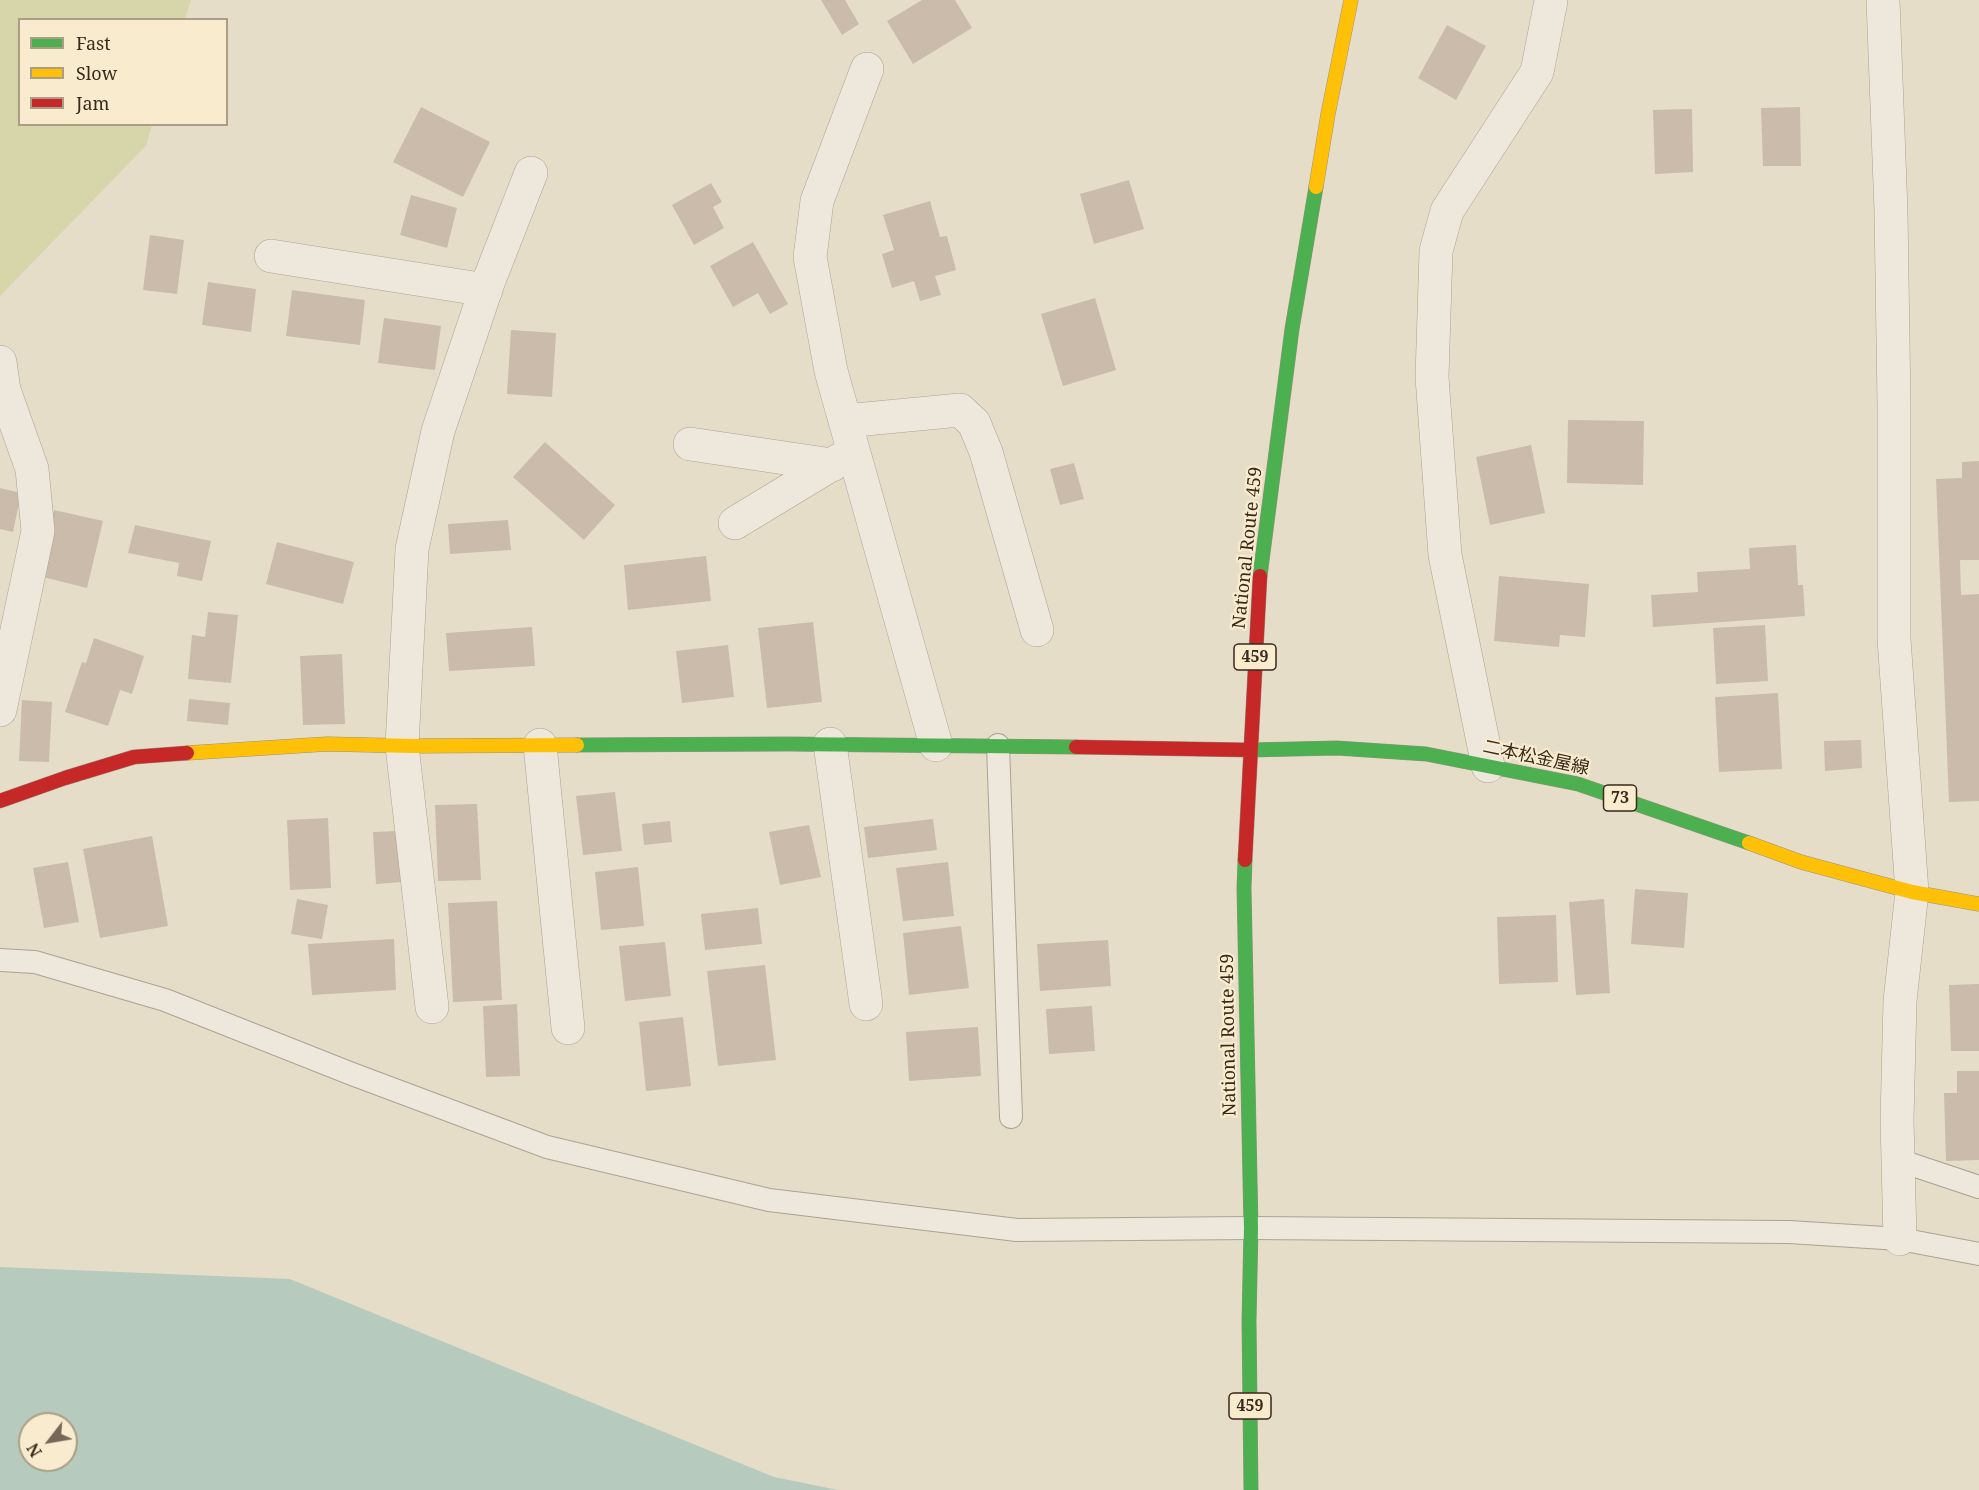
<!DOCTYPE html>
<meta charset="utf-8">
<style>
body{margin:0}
#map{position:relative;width:1979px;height:1490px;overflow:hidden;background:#e6ddc9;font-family:"Noto Serif",serif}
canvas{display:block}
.legend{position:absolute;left:18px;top:18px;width:210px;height:108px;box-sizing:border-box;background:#f9ecce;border:2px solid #ac9e86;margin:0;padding:8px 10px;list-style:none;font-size:18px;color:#39291b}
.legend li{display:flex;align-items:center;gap:12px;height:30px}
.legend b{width:30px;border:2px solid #ac9e86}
.north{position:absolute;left:18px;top:1412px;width:60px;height:60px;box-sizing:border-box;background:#f9ecce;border:2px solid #ac9e86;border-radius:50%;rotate:239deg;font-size:16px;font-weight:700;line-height:24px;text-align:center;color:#39291b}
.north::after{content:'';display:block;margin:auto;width:21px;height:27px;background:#766858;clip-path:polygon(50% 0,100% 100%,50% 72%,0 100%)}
</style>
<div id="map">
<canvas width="1979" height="1490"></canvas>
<ul class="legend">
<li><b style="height:8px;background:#4caf50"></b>Fast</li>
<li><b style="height:8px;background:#ffc107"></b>Slow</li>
<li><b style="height:8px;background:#c62828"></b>Jam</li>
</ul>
<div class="north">N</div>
</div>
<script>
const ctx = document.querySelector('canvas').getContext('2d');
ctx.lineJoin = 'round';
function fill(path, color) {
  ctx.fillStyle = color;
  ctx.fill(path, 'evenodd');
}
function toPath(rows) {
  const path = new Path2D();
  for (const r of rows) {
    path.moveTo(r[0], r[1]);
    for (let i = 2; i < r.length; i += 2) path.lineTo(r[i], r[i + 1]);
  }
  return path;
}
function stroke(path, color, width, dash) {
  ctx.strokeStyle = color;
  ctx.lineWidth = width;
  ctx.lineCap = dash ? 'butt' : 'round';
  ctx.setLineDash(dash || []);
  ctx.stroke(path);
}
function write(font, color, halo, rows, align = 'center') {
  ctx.font = font + ' "Noto Serif","Noto Sans JP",serif';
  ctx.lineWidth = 4.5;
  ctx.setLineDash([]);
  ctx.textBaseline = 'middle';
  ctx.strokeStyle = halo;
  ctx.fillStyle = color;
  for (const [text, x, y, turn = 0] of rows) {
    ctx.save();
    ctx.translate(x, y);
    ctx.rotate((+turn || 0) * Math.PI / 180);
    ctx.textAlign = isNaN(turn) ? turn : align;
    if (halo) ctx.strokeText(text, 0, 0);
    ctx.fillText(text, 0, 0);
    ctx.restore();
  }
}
fill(toPath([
 [0,0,191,0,185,19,20,20,20,124,152,125,146,146,0,296]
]), '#d7d6aa');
fill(toPath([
 [0,1267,290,1279,774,1477,838,1490,0,1490],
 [30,1424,66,1424,66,1460,30,1460]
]), '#b6cbbe');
fill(toPath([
 [821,0,845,0,859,24,842,35],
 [922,0,955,0,972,28,913,64,887,21],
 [1447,25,1486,46,1456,100,1418,78],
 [421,107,490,142,463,197,393,162],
 [1800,107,1801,166,1763,166,1761,108],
 [1692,109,1693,172,1655,174,1653,110],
 [1129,180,1144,229,1094,244,1080,194],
 [711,183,722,202,713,207,724,228,694,245,672,205],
 [411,195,457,208,447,248,400,235],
 [930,201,940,237,947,236,956,270,935,276,941,295,920,301,914,281,892,288,882,254,894,250,883,215],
 [150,235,184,240,177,294,143,290],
 [753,242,788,304,770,314,758,293,733,307,710,266],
 [208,282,256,289,251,332,202,325],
 [292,290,365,300,360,345,286,336],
 [1095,298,1116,370,1063,386,1041,314],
 [384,318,441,326,435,370,378,363],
 [511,330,556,333,552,397,507,394],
 [1568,420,1644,421,1643,485,1567,483],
 [545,442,615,505,584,540,513,477],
 [1531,445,1545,513,1490,525,1476,457],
 [1979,461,1979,560,1960,560,1961,595,1979,594,1979,801,1949,802,1936,479,1962,478,1962,462],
 [1074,463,1084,499,1060,505,1050,469],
 [0,488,21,493,13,532,0,529],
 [54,510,103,521,87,588,39,576],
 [508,520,511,550,450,554,448,524],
 [135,525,211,541,202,581,177,576,179,563,128,553],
 [277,542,354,562,343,604,266,584],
 [1796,545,1798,585,1803,585,1805,616,1653,627,1651,595,1698,592,1697,572,1750,569,1749,548],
 [706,556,711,601,628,610,624,565],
 [1499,576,1589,584,1585,637,1560,635,1559,647,1494,641],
 [208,612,238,615,231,683,188,679,192,635,205,637],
 [813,622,822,702,767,708,758,628],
 [1765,625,1768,681,1716,684,1713,628],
 [532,627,535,666,449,671,446,633],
 [94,638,144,656,132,694,120,690,108,726,65,712,82,662,86,663],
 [728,645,734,697,682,703,676,651],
 [342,654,345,724,303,725,300,656],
 [1778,693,1782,769,1719,772,1715,697],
 [189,699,230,703,228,725,187,721],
 [22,700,52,702,49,762,19,761],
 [1861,740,1862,768,1825,771,1824,741],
 [615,792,622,851,583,855,576,796],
 [477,804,481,880,438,881,435,805],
 [328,818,331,888,290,890,287,820],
 [933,819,937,850,868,858,864,827],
 [670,821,672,842,644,845,642,824],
 [809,825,821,877,780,885,769,832],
 [398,831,401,882,376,884,373,832],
 [152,836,168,926,100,938,83,849],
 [68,862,79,922,44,928,33,868],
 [948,862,954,916,903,921,896,868],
 [638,867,644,926,601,930,595,872],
 [1635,889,1688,893,1684,948,1631,944],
 [297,899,328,905,322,939,291,934],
 [1604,899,1610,993,1576,995,1569,902],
 [497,901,502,1000,453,1002,448,903],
 [758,908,762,944,705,950,701,914],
 [1556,915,1558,982,1499,984,1497,917],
 [961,926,969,988,909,995,903,933],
 [394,939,396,990,312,995,308,944],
 [1108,940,1111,986,1040,991,1037,944],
 [665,942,671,996,625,1001,619,946],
 [765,965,776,1060,718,1066,707,971],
 [1979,984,1979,1051,1951,1051,1949,985],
 [517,1004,520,1076,486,1077,483,1006],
 [1092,1006,1095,1051,1049,1054,1046,1009],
 [683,1017,691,1086,646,1091,639,1022],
 [978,1027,981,1076,909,1081,906,1032],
 [1957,1071,1979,1071,1979,1160,1946,1161,1944,1093,1957,1093]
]), '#cabbaa');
const lane = toPath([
 [998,745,1011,1117],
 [0,960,35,962,165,1000,352,1074,547,1147,769,1200,1017,1230,1251,1228,1789,1232,1900,1239,1979,1254],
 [1898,1160,1979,1187]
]);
const street = toPath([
 [1883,0,1891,211,1894,405,1894,639,1912,892,1900,1001,1897,1120,1900,1239],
 [867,69,817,201,810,257,831,371,936,745],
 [271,256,486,290],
 [0,362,4,390],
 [0,392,4,390,32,469,38,531,0,710],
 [845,421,960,410,974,423,986,452,1037,630],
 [690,444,832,465],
 [735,523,839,460],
 [830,744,866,1004],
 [540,745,568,1028],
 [1488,766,1445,555,1432,377,1436,251,1447,211,1537,72,1551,1],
 [432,1007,402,746,412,549,438,431,488,283,531,173]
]);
const fast = toPath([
 [1260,576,1292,329,1316,187],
 [577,745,788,744,1076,747],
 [1250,750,1337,748,1426,754,1578,784,1749,843],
 [1245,860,1244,888,1251,1228,1249,1321,1251,1490]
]);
const slow = toPath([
 [1316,187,1328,114,1351,0],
 [187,753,327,744,413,746,577,745],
 [1749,843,1801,862,1912,892,1979,904]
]);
const jam = toPath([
 [1076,747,1250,750],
 [0,801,65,778,134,757,187,753],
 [1245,860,1260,576]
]);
stroke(lane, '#aba293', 24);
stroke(street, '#aba293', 34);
stroke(fast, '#9a9183', 15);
stroke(slow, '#9a9183', 15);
stroke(jam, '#9a9183', 15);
stroke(lane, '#ede7dc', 22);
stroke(street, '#ede7dc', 33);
stroke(fast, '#4caf50', 14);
stroke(slow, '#ffc107', 14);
stroke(jam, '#c62828', 14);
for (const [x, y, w] of [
 [1255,657,42],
 [1620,798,33],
 [1250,1406,42]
]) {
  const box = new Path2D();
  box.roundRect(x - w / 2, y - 13, w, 26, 4.5);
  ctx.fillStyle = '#f9ecce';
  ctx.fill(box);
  stroke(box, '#39291b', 1.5);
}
write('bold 16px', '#39291b', null, [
 ["459",1255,657],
 ["73",1620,798],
 ["459",1250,1406]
]);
write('18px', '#39291b', '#f9ecce', [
 ["National Route 459",1248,548,-84],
 ["二本松金屋線",1536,758,12],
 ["National Route 459",1229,1035,-91]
]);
</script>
